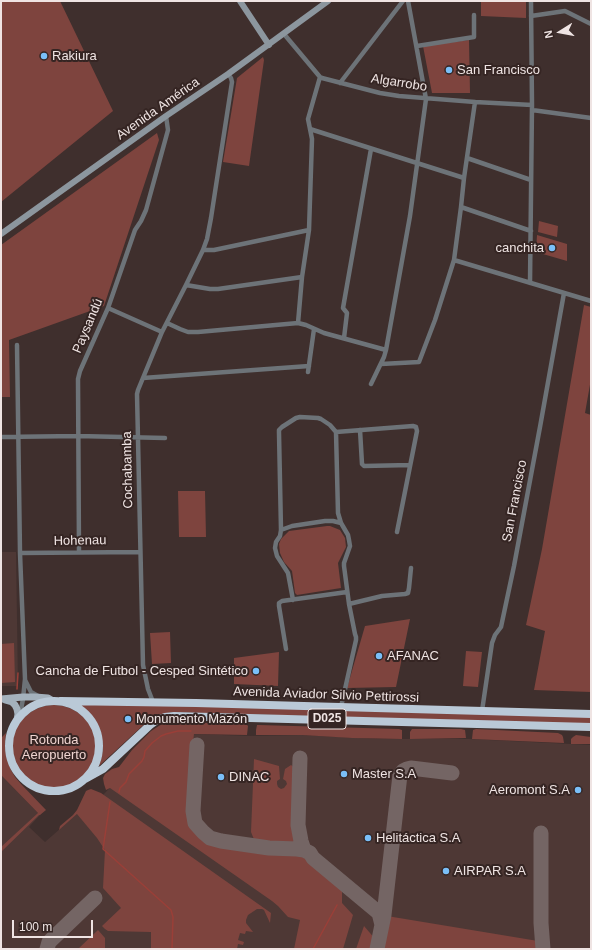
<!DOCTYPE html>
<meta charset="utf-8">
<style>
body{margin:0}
#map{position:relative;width:592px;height:950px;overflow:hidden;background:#3f2f2d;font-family:Helvetica,sans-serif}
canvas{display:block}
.frame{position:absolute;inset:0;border:2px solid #efe4e3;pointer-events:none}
.north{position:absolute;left:540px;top:12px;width:40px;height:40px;-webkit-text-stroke:3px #352523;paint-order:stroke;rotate:259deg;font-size:11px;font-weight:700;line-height:16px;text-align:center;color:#efe4e3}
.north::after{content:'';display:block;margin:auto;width:14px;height:18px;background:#efe4e3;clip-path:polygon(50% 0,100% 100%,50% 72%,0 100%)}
.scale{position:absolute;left:12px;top:920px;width:81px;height:18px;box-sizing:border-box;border:2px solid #efe4e3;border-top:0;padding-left:5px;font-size:12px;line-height:14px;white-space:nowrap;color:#efe4e3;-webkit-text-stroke:3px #352523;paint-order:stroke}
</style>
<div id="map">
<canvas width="592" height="950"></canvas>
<div class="frame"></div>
<div class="north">N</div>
<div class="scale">100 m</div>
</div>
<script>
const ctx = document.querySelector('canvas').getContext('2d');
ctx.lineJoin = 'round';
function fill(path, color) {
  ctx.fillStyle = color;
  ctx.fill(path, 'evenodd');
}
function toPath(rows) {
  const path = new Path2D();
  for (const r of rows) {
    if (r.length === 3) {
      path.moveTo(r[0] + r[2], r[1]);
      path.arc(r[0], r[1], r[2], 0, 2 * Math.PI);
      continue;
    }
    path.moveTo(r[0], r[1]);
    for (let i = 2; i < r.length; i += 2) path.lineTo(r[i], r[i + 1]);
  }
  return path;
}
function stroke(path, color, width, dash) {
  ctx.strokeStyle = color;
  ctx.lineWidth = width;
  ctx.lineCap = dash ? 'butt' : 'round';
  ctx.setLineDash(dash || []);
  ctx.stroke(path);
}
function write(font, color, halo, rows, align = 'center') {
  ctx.font = font + ' Helvetica,sans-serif';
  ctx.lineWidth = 4;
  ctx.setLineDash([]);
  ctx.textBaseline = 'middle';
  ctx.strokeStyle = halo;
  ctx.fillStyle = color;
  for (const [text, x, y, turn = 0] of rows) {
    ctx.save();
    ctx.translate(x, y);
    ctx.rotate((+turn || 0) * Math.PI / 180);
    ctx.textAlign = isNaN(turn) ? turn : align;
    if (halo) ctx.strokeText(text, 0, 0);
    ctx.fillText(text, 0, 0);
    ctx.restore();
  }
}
fill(toPath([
 [1,552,16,552,18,686,1,686],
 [190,734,252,736,301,735,377,739,469,739,591,745,591,949,1,949,1,775,40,815,29,827,45,842,77,814,98,792,103,795,121,776]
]), '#4e3835');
fill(toPath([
 [1,1,60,1,113,111,1,202],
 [481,1,526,1,526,18,481,16],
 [469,40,470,93,432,93,423,46],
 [263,57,264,60,249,166,223,162,237,78],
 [157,133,159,140,104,306,9,340,10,397,1,397,1,245],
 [539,221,558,226,557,237,538,232],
 [537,235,567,244,567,261,536,252],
 [584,305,591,307,591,379,585,413,591,415,591,692,534,690,545,631,526,625,542,549],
 [178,491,205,491,206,537,179,537],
 [327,526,330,526,340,530,345,538,346,547,338,563,341,588,297,595,295,593,292,571,284,562,280,553,279,544,281,539,289,531],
 [410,619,396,687,347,688,365,626],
 [170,632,171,663,152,664,150,633],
 [14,643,15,682,1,683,1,644],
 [466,651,482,652,478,687,463,686],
 [279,652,278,686,234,684,234,658],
 [78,703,591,717,591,724,172,712,158,715,151,718,99,766,102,755,103,748,101,733,99,727,92,716],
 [54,747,42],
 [169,722,246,724,248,726,247,735,194,734,191,757,189,821,193,828,202,837,214,843,222,845,240,848,299,855,305,856,311,861,342,889,342,903,353,915,343,949,294,949,300,920,288,917,278,906,272,901,110,788,106,790,104,784,103,778,105,774,112,769,119,767,132,750,151,731,162,724],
 [257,725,259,725,399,729,402,730,402,739,352,738,302,735,256,735,256,730],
 [412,729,461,729,465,730,466,738,410,739,410,732],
 [476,729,558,733,562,735,563,737,564,743,472,739,473,730],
 [6,733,5,746,6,754,11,770,15,777,21,784,46,810,40,815,39,815,1,852,1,847,38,813,1,775,1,738],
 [576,735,591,737,591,744,571,744,571,739,573,737],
 [254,759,279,766,280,779,277,781,277,784,278,787,281,789,284,788,287,784,286,781,283,779,285,769,291,765,295,768,294,823,295,831,298,841,297,843,256,840,254,839,253,837,251,832],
 [91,789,101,793,271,913,270,923,264,910,262,909,257,909,248,915,246,920,246,923,253,932,246,931,245,934,240,933,238,940,244,942,243,945,238,944,237,949,151,949,151,932,108,931,105,929,102,926,121,908,103,888,105,850,97,838,77,814,59,830,60,826,73,815,77,810,86,791,88,790],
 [387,916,538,941,540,949,380,949,385,930],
 [364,926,376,940,374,949,356,949],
 [98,930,105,938,105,949,78,949]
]), '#7e443e');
stroke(toPath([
 [17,689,18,673],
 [119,792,120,788,126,782,129,774,142,761,144,757,145,751,152,743,161,736,166,734,178,731,191,731],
 [110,802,103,849,171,910,173,917,172,949],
 [313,949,337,905]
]), '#9a3f38', 1.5);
stroke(toPath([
 [197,745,193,811,195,823,203,832,210,838,221,841,269,848,297,849,304,850,310,853,313,858,379,913,382,925],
 [300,758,298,825,301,841,304,850],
 [541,833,541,923,543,949],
 [47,949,49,942,95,898],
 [377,949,384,915,400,775,403,771,407,769,411,768,452,773]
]), '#746564', 15);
stroke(toPath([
 [531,16,565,11,591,24],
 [284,34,320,77,322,78,380,93,399,96,475,102,532,105],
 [417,46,474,37,474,15],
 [340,83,403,1],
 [532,110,591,118],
 [310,129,464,178],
 [467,158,531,180],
 [461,207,531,231],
 [203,250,214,250,309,230],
 [454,260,591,301],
 [530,283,532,105,531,1],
 [186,285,210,289,218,289,302,277],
 [108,308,162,332],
 [167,323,180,329,188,332,198,332,298,323,306,325,324,333,386,350],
 [298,323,302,277,309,230,312,139,308,119,320,77],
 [344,338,347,313,343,308,371,149],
 [17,345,20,553,25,679,23,699,20,715],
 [381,364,419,362,435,320,454,260,461,207,464,178,475,102],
 [308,372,314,329],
 [143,378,309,366],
 [371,384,384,357,386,350,410,216,426,99,408,1],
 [360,430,362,464,364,466,410,465],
 [336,432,413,426,416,427,417,431,397,532],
 [1,437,78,436,165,438],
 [281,530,292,526,325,521,333,521,341,523],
 [79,552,78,379,80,371,108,308,135,230,141,221,146,210,168,130,166,116],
 [20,553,140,552],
 [293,600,288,573,277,556,275,548,276,542,280,536,281,530,279,433,279,430,282,427,296,418,300,417,318,418,321,419,330,425,336,432,338,513,341,523,348,535,349,540,350,546,344,563,344,566,349,604,355,634,356,637,356,640,341,707],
 [349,604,382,596,405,594,408,593,409,588,411,568],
 [286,649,279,606,279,603,282,601,347,592],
 [25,680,31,692,38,696],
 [153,702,148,689,143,665,137,394,138,390,162,332,186,285,203,250,207,239,211,218,232,82,231,78,228,74],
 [482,711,492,643,495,635,501,627,514,566,540,427,564,293]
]), '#6d7378', 4.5);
stroke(toPath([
 [240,1,269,45],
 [1,234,166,116,228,74,328,1]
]), '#8c969e', 6);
stroke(toPath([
 [1,699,23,697,35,697,48,698,53,701],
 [5,700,12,702,15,705,17,709,18,714,17,720]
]), '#a4b1bc', 7);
stroke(toPath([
 [54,746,45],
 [61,701,196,703,591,714],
 [85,779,103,769,150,725,157,720,165,717,174,716,591,727]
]), '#bac9d7', 8);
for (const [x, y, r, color] of [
 [44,56,4,"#7abff8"],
 [449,70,4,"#7abff8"],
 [552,248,4,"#7abff8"],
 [379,656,4,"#7abff8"],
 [256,671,4,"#7abff8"],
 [128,719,4,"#7abff8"],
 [344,774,4,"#7abff8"],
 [221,777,4,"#7abff8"],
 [578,790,4,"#7abff8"],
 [368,838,4,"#7abff8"],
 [446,871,4,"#7abff8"]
]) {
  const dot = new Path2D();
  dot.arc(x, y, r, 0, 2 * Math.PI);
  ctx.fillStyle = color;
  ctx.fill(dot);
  stroke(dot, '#352523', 1.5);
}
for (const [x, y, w] of [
 [327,719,38]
]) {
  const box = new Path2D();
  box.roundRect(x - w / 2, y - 10, w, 20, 3);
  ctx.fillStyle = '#352523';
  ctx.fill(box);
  stroke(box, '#efe4e3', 1);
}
write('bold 12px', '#efe4e3', null, [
 ["D025",327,719]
]);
write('13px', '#efe4e3', '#352523', [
 ["Rakiura",52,56],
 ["San Francisco",457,70],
 ["canchita",544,248,"right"],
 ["AFANAC",387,656],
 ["Cancha de Futbol - Cesped Sintético",248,671,"right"],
 ["Monumento Mazón",136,719],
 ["Master S.A",352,774],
 ["DINAC",229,777],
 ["Aeromont S.A",570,790,"right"],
 ["Helitáctica S.A",376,838],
 ["AIRPAR S.A",454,871]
], 'left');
write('13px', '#efe4e3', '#352523', [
 ["Algarrobo",399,83,9],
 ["Avenida América",158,109,-35],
 ["Paysandú",88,326,-67],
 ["Cochabamba",128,470,-91],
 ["San Francisco",515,501,-79],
 ["Hohenau",80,541,-1],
 ["Avenida Aviador Silvio Pettirossi",326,695,2]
]);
write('13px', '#efd4d0', '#352523', [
 ["Rotonda",54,740],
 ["Aeropuerto",54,755]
]);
</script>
